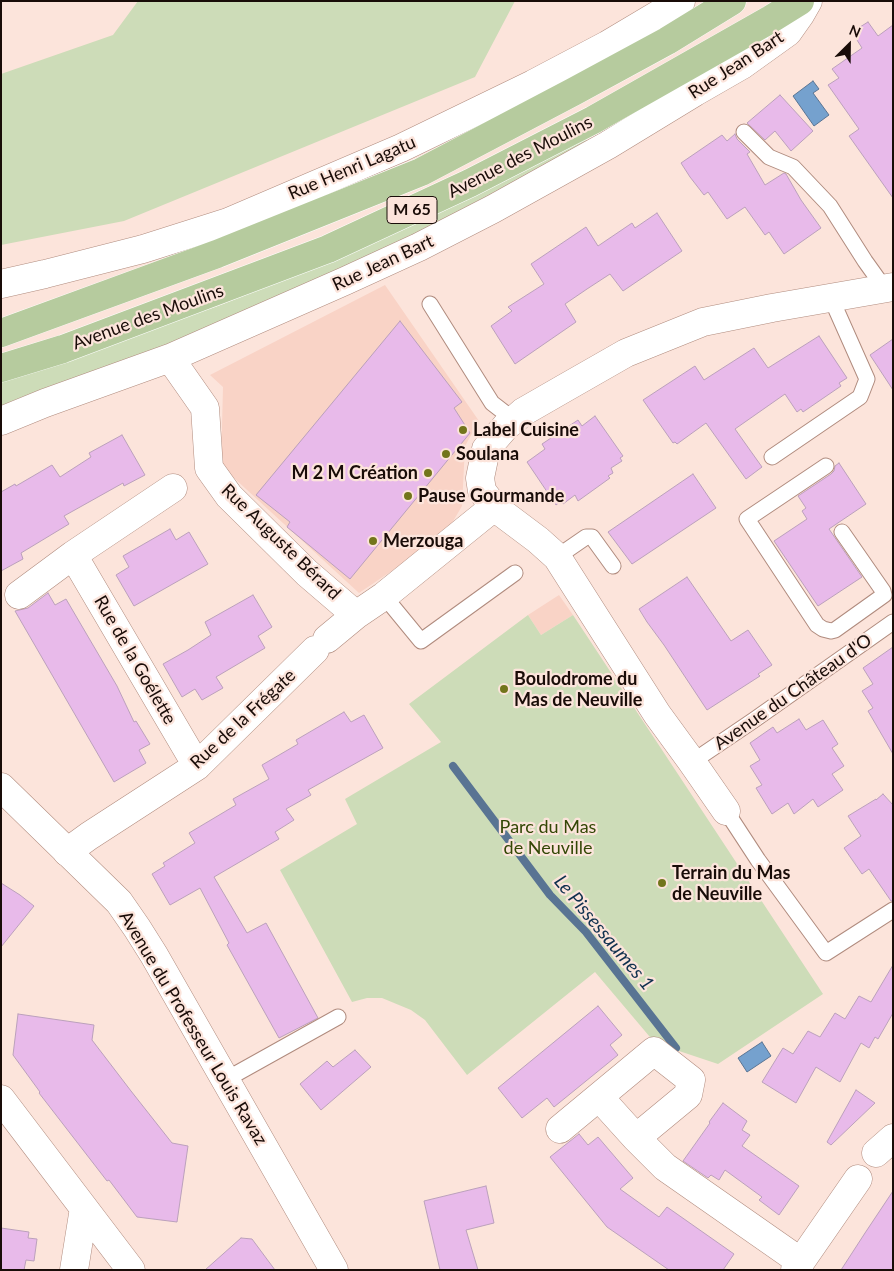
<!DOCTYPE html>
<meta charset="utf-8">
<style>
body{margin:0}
#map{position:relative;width:894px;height:1271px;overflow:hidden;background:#fce4db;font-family:Lato,sans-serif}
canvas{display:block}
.frame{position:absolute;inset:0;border:2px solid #190c08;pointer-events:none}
.north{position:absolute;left:824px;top:20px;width:50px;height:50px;-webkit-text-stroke:4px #fce4db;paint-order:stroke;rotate:23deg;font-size:14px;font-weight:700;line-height:20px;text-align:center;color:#190c08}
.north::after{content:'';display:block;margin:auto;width:18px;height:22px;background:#190c08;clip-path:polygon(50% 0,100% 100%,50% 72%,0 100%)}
</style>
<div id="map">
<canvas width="894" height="1271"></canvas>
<div class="frame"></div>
<div class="north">N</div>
</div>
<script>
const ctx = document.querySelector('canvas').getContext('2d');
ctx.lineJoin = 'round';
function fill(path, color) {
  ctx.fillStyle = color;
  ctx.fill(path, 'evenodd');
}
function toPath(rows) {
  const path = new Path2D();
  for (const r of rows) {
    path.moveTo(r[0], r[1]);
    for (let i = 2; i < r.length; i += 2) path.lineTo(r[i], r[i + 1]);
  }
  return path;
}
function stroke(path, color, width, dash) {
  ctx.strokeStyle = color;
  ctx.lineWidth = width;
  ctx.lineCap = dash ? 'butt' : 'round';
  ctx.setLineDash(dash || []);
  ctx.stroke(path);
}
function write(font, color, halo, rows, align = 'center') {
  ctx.font = font + ' Lato,sans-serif';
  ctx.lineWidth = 4.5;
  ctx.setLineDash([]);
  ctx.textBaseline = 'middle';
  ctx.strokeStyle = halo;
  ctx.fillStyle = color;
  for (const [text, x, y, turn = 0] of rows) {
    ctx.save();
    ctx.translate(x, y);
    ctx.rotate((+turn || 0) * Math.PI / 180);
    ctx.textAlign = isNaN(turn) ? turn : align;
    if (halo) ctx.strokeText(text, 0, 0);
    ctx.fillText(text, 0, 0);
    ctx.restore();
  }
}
fill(toPath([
 [385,285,479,421,465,446,462,506,445,535,359,593,221,466,223,387,210,375],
 [559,595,573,615,541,635,528,615]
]), '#f9d3c6');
fill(toPath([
 [138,1,515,1,475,77,124,221,1,245,1,74,113,35],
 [586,140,590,143,342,274,1,411,1,377,218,306,333,260,476,194,582,141],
 [528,615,541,635,573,615,823,994,718,1064,655,1043,595,972,467,1075,425,1020,411,1010,382,998,367,998,352,1002,280,870,357,824,345,799,441,742,409,704]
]), '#cddcb8');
const water = toPath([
 [813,81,819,89,813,93,829,115,814,126,793,96,813,81],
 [762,1042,771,1056,747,1072,738,1058,762,1042]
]);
fill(water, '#75a1ce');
stroke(water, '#597493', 1);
stroke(toPath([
 [453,766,550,895,586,932,676,1048]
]), '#597493', 8);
const building = toPath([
 [868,22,878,36,893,25,893,198,849,136,859,129,828,85,839,78,832,69,862,48,852,32,868,22],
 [780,95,813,131,791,151,775,131,765,140,747,123,780,95],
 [735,134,737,139,750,152,747,154,765,185,784,173,786,174,801,200,821,228,784,254,769,232,765,235,745,207,727,219,708,192,704,195,690,177,681,163,722,135,727,141,735,134],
 [657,213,682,251,623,291,610,274,587,289,565,304,576,322,515,364,491,326,512,311,508,307,544,284,531,264,586,227,598,246,632,223,635,228,657,213],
 [400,321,462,402,454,408,470,433,350,579,287,527,290,522,256,495,400,321],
 [819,336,847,378,839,383,841,386,803,412,801,409,797,412,785,394,735,429,762,467,746,479,706,423,677,444,675,442,673,443,643,400,695,366,704,380,754,348,768,368,819,336],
 [893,339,893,390,870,355,893,339],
 [595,416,623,456,620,458,622,461,611,468,613,473,608,476,610,478,578,501,575,495,563,504,561,501,556,505,527,462,545,449,542,444,578,420,582,426,595,416],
 [122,435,145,475,124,486,123,483,64,516,69,524,21,553,23,559,1,571,1,492,15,484,16,486,52,465,60,477,91,457,89,453,122,435],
 [839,463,866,504,829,529,862,577,818,606,774,541,807,519,802,511,806,508,798,496,831,474,834,471,835,466,839,463],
 [693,474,716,508,632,564,608,532,693,474],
 [170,529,176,540,189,532,208,564,134,606,116,575,129,567,123,556,170,529],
 [687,577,731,641,748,630,772,665,758,674,760,676,707,710,664,645,647,622,639,609,687,577],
 [48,593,55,605,66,599,117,686,134,722,136,721,150,744,139,750,146,763,114,782,15,611,28,608,48,593],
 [253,595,272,627,258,636,265,648,216,677,223,688,202,700,195,689,182,697,163,664,188,650,211,635,205,622,253,595],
 [893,647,893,754,868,711,873,708,862,691,873,684,863,668,893,647],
 [344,712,351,722,364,715,383,748,308,790,311,795,286,809,294,820,275,832,279,839,214,877,247,933,266,923,318,1018,279,1038,227,945,229,943,200,888,170,905,152,874,165,866,163,863,195,843,189,833,236,805,233,799,269,779,262,765,298,744,296,740,344,712],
 [799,719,806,730,823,720,838,744,832,748,844,766,832,774,843,790,818,807,813,799,794,814,788,803,772,814,756,788,762,785,750,766,760,760,750,743,773,727,777,733,799,719],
 [883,794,893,805,893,901,891,901,869,869,862,874,844,848,861,836,848,816,876,799,876,800,883,794],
 [1,883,20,895,34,906,1,947,1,883],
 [893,965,893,1013,878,1039,875,1037,869,1048,861,1043,840,1082,816,1067,796,1103,762,1082,783,1048,793,1054,808,1031,820,1037,835,1013,845,1019,859,996,871,1002,893,965],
 [598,1006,622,1035,610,1045,618,1055,554,1107,547,1098,522,1118,498,1088,598,1006],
 [18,1014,94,1025,92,1040,131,1091,172,1143,188,1146,177,1222,137,1217,109,1180,107,1181,39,1093,40,1092,13,1055,18,1014],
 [355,1050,371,1067,321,1110,300,1084,327,1061,333,1067,355,1050],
 [856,1090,875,1103,831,1145,827,1142,856,1090],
 [723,1103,747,1121,742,1130,750,1135,742,1146,799,1186,779,1215,759,1200,762,1197,725,1170,719,1180,711,1175,708,1178,683,1161,710,1123,709,1122,723,1103],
 [579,1134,588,1145,598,1137,633,1178,620,1189,659,1217,667,1207,734,1254,723,1270,669,1270,607,1227,550,1157,579,1134],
 [486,1186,494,1223,466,1230,478,1270,440,1270,424,1201,486,1186],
 [893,1191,893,1270,841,1270,865,1233,893,1191],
 [1,1228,29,1232,28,1238,37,1239,34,1261,26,1260,24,1270,1,1270,1,1228],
 [241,1238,252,1239,275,1270,205,1270,241,1238]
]);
fill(building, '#e8baea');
stroke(building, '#bba0bb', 1);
const service = toPath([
 [744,132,769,157,793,167,830,206,865,261,885,289],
 [430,304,492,403,514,420],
 [772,457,860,397,867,379,831,298],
 [826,466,747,519,817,625,823,629,831,631,835,630,884,595,883,591,842,532],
 [557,557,586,537,592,537,613,566],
 [384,596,421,641,515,573],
 [692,762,754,720,893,622],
 [726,811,758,860,826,953,893,910],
 [225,1080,338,1017]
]);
const minor = toPath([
 [1,284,45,274,143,249,228,222,401,148,533,84,607,45,681,1],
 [170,358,205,408,209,468,229,496,307,573,356,615],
 [1,421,45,403,170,358,345,281,419,247,493,209,608,145,695,92,742,65,788,32,800,15,808,1],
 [173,488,73,555,197,766],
 [19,595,73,555],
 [327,639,356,615,384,596,494,507],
 [726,811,692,762,657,714,557,557,538,540,494,507,482,491,480,478,486,449,506,426,514,420,523,412,563,389,626,353,703,322,772,308,893,287],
 [67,852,89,836,197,766,315,650],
 [599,1097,636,1138],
 [1,1099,131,1270],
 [560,1129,654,1051,691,1080,688,1095,636,1138,665,1167,801,1262],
 [876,1153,893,1138],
 [74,1270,84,1208],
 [795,1270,858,1179]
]);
const tertiary = toPath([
 [1,787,119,902,137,928,154,955,334,1270]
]);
const primary = toPath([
 [1,333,217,254,421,172,573,92,667,41,732,1],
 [1,368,63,349,328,249,470,183,593,120,771,19,800,1]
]);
stroke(service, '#b08b7e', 17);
stroke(minor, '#b08b7e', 29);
stroke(tertiary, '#b08b7e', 29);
stroke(primary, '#fff', 29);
stroke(service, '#fff', 15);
stroke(minor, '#fff', 28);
stroke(tertiary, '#fff', 28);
stroke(primary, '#b6cb9e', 28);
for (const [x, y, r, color] of [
 [463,430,5,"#72751b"],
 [446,454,5,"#72751b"],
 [428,473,5,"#72751b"],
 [408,496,5,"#72751b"],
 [373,541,5,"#72751b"],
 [504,689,5,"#72751b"],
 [662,883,5,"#72751b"]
]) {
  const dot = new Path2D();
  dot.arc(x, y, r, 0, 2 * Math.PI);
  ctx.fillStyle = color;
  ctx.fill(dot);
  stroke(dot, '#fce4db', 2);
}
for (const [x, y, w] of [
 [412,210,50]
]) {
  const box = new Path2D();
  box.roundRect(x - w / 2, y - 13.5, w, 27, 4);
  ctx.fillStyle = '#fce4db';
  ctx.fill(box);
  stroke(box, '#190c08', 1);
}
write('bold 16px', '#190c08', null, [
 ["M 65",412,210]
]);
write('18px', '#190c08', '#fce4db', [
 ["Rue Jean Bart",736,65,-33],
 ["Avenue des Moulins",520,157,-27],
 ["Rue Henri Lagatu",352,168,-23],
 ["Rue Jean Bart",383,263,-25],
 ["Avenue des Moulins",148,317,-20],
 ["Rue Auguste Bérard",281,542,44],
 ["Rue de la Goélette",135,660,60],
 ["Avenue du Château d'O",793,692,-35],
 ["Rue de la Frégate",243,719,-43],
 ["Avenue du Professeur Louis Ravaz",193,1028,59]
]);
write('bold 18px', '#190c08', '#fce4db', [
 ["Label Cuisine",473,430],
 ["Soulana",456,454],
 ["M 2 M Création",418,473,"right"],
 ["Pause Gourmande",418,496],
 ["Merzouga",383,541],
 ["Boulodrome du",514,679],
 ["Mas de Neuville",514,700],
 ["Terrain du Mas",672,873],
 ["de Neuville",672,894]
], 'left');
write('18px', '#334705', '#fce4db', [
 ["Parc du Mas",548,827],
 ["de Neuville",548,848]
]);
write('italic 19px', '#0f304e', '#fce4db', [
 ["Le Pissessaumes 1",604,933,50]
]);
</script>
